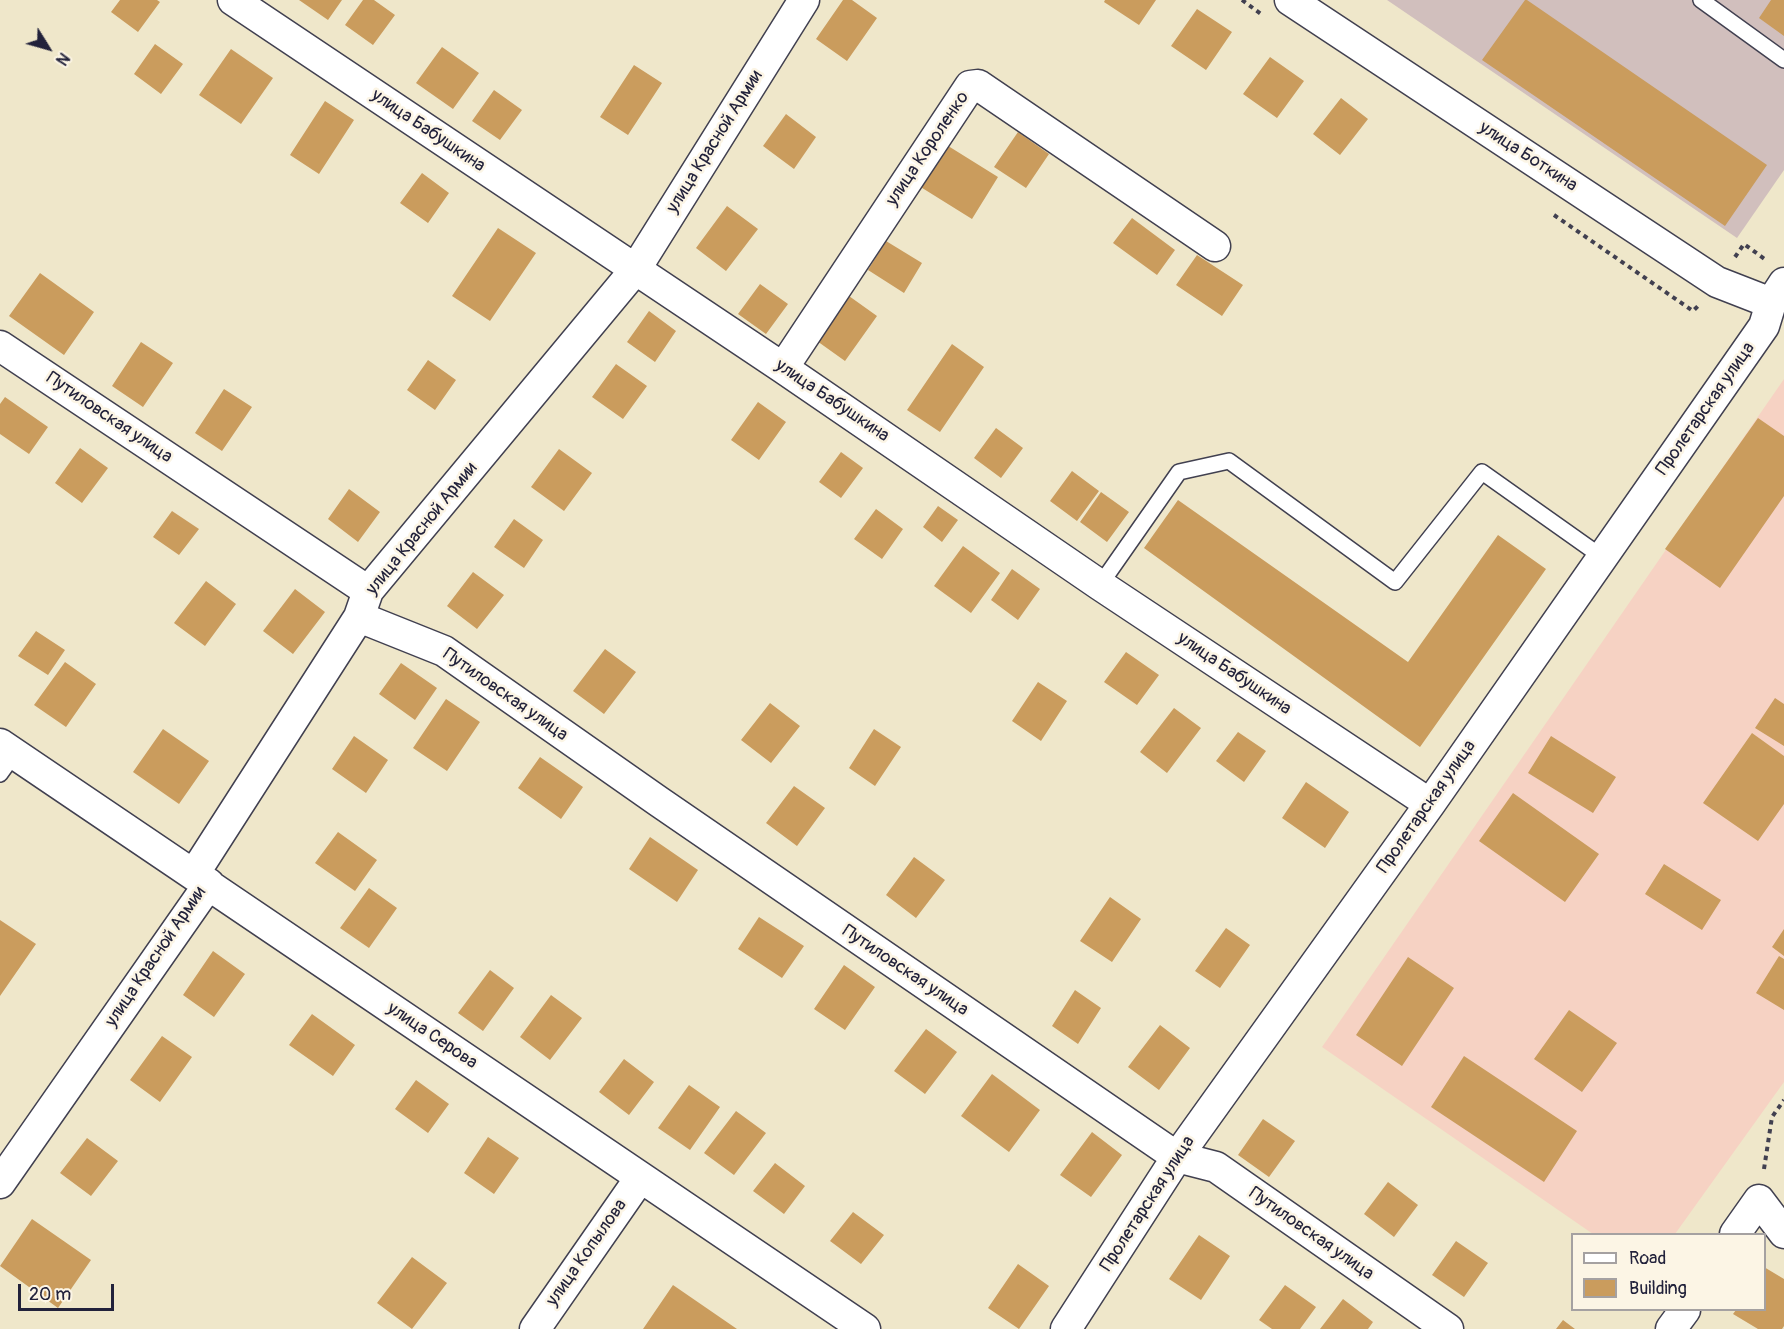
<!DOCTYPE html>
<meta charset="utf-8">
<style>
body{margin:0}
#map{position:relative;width:1784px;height:1329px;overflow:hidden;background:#efe7ca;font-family:Pangolin,sans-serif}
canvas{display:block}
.legend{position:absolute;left:1571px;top:1233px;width:195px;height:78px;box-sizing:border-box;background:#fcf5e5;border:2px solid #a5a1a1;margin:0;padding:8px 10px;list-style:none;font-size:18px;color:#22223b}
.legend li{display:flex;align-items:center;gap:12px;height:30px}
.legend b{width:30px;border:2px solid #a5a1a1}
.north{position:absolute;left:18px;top:18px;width:60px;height:60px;-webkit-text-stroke:4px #fcf5e5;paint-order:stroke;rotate:127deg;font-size:16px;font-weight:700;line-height:24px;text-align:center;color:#22223b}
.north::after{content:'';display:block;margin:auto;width:21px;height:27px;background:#22223b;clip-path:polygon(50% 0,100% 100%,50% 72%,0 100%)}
.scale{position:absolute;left:18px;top:1284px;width:96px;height:27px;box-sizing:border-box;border:3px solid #22223b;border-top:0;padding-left:8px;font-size:18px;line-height:21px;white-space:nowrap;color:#22223b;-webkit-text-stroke:4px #fcf5e5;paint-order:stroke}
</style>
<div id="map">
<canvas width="1784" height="1329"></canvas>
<ul class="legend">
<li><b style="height:8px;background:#fff"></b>Road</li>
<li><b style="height:16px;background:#ca9c5d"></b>Building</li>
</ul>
<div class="north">N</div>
<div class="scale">20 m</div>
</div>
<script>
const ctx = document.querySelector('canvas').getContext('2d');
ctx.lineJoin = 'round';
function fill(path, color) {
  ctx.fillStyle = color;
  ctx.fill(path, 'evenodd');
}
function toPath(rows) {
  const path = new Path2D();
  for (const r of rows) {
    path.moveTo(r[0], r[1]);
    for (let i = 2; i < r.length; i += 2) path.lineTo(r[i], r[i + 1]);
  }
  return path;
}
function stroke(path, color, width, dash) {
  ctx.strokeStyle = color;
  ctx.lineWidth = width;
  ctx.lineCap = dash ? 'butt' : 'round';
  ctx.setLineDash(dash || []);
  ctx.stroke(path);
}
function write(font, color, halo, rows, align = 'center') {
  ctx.font = font + ' Pangolin,sans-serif';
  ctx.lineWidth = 5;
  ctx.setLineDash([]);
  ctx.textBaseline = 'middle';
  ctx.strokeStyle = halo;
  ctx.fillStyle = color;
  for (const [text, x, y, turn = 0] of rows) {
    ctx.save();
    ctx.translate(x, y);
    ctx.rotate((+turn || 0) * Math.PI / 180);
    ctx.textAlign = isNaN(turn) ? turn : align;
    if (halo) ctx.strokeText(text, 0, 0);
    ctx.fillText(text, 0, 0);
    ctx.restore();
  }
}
fill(toPath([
 [1784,379,1784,1082,1675,1234,1593,1234,1322,1047]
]), '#f6d2c3');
fill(toPath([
 [1387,0,1784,0,1784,170,1737,238]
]), '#d1bfbd');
fill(toPath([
 [120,0,157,0,160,2,138,32,111,12],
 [299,0,342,0,328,20],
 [363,0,374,0,395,15,373,45,345,25],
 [843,0,852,0,877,18,847,61,816,39],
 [1105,0,1156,0,1139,25,1104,2],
 [1525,0,1527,0,1767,165,1725,226,1482,60],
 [1771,0,1784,0,1784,36,1759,18],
 [1197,9,1232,32,1206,70,1171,46],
 [155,44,183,64,161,94,134,74],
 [442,47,479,73,453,109,416,83],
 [231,49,273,78,241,124,199,95],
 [1270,57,1304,81,1277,118,1243,94],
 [634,65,662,83,628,135,600,117],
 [494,90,522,110,500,140,472,121],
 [1341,98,1368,119,1340,155,1313,134],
 [325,101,354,120,319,174,290,155],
 [786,114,816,137,794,169,763,146],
 [1018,132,1049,154,1026,188,994,167],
 [945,144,998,177,972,219,919,186],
 [422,173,449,193,428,223,400,203],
 [727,206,758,229,726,271,696,248],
 [1132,218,1175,250,1157,275,1113,243],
 [498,228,536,253,490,321,452,296],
 [886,241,922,263,904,293,868,270],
 [1197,255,1243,285,1222,316,1176,285],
 [40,273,94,312,64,355,9,316],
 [760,284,788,304,766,334,738,314],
 [849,296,877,316,845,361,817,341],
 [649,311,676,331,655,362,627,342],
 [141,342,173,363,143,407,112,386],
 [952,344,984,367,940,432,907,410],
 [428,360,456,380,435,410,407,390],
 [616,364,647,386,623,419,592,397],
 [224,389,252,407,222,451,195,433],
 [5,397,48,427,29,454,0,434,0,404],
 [758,402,786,422,759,460,731,440],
 [1758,418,1784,436,1784,496,1720,588,1665,549],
 [996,428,1023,448,1001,478,974,458],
 [80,448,108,468,82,503,55,483],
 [559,449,592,473,564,511,531,487],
 [841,452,863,468,841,498,819,482],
 [1072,471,1099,491,1077,521,1050,501],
 [349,489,380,512,358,542,328,519],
 [1101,492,1129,512,1107,542,1080,522],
 [1178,500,1408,662,1498,535,1546,569,1420,747,1144,548],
 [938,506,958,520,942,542,923,527],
 [876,509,903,529,882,559,854,539],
 [172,511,199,529,179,555,153,537],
 [514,519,543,540,524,568,494,547],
 [963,546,1000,573,971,613,934,586],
 [1012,569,1040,589,1018,620,991,600],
 [473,572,504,595,477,629,447,606],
 [206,581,236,604,205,646,174,623],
 [295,589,325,612,293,654,263,631],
 [36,631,65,650,48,675,18,656],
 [605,649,636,672,604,714,573,691],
 [1126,652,1159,675,1137,705,1104,682],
 [65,662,96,684,66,727,34,705],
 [401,663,437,688,415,720,379,694],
 [1038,682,1067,701,1041,741,1012,721],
 [1775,698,1784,704,1784,746,1755,728],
 [446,699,480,722,447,771,413,748],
 [770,703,800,726,771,763,741,740],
 [1174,708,1201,728,1167,773,1140,752],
 [163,729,209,761,179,804,133,772],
 [874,729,901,747,875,786,849,768],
 [1238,732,1266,751,1244,782,1216,761],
 [1752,733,1784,756,1784,804,1758,841,1703,803],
 [354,736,388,760,366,793,332,769],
 [1551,736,1616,777,1593,813,1528,773],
 [540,757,583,787,561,819,518,788],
 [1306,782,1349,812,1325,848,1282,818],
 [794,786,825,808,797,846,766,823],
 [1513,793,1599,854,1565,902,1479,841],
 [338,832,377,860,355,891,315,863],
 [650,837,698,870,677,902,629,869],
 [914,857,945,880,916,918,886,895],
 [1664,864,1721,900,1702,930,1645,894],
 [369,888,397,908,369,948,340,928],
 [1110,897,1141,919,1112,962,1080,941],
 [759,917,804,946,782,978,738,949],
 [0,920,36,944,0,996],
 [1226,928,1250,945,1220,988,1195,971],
 [1784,929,1784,956,1772,947],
 [213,951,245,974,214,1017,183,995],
 [1779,956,1784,959,1784,1010,1756,993],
 [1408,957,1454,988,1402,1066,1356,1035],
 [844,965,875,987,845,1030,814,1009],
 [490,970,514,988,483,1031,458,1013],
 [1075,990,1101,1008,1078,1044,1052,1026],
 [551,995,582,1018,550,1060,520,1037],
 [1569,1010,1617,1043,1582,1092,1534,1059],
 [312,1014,355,1045,333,1076,289,1045],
 [1160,1025,1190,1048,1159,1090,1128,1067],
 [926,1029,957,1052,925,1094,894,1071],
 [162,1036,192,1057,160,1102,130,1080],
 [1464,1056,1577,1131,1544,1182,1431,1107],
 [624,1059,654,1082,629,1115,599,1092],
 [992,1074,1040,1110,1009,1152,961,1116],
 [416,1080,449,1104,428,1133,395,1109],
 [689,1085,720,1107,690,1150,658,1128],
 [736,1111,766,1133,734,1175,704,1153],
 [1263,1119,1295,1141,1269,1177,1238,1155],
 [1092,1132,1122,1155,1091,1197,1060,1175],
 [488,1137,519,1158,494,1194,464,1173],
 [87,1138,118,1161,91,1196,60,1173],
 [775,1163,805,1186,784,1214,753,1191],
 [1388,1182,1418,1205,1394,1237,1364,1214],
 [853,1212,884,1235,861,1264,830,1241],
 [32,1219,91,1260,58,1308,0,1266],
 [1199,1235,1230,1256,1201,1300,1169,1279],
 [1456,1241,1488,1263,1464,1297,1432,1275],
 [412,1257,447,1283,412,1329,377,1303],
 [1018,1264,1049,1286,1019,1329,988,1308],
 [1764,1267,1784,1279,1784,1326,1782,1329,1758,1329,1733,1314,1736,1310,1764,1310],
 [673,1285,737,1329,643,1329],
 [1285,1285,1316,1307,1300,1329,1272,1329,1259,1320],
 [1343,1299,1373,1322,1368,1329,1320,1329],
 [1563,1320,1575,1329,1556,1329]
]), '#ca9c5d');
const service = toPath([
 [1701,0,1784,60],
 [1100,585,1179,472,1229,461,1395,582,1482,472,1602,557],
 [0,774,15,753]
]);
const minor = toPath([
 [233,0,783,368,1100,585,1430,804],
 [1290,0,1717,282,1771,303],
 [0,346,368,591],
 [783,368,970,86,978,85,1215,246],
 [359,617,444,651,658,801,1177,1157,1216,1167,1448,1329],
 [0,744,865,1329],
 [0,1183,209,884,194,874,359,617,368,591,635,270,804,0],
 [1735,1234,1759,1200,1784,1233],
 [535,1329,640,1178],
 [1066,1329,1177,1157,1430,804,1764,326,1771,303,1784,283],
 [1671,1329,1685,1310]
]);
stroke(service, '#414050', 18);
stroke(minor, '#414050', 33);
stroke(toPath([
 [1242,0,1261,14],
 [1554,215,1693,311,1698,306],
 [1735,257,1744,244,1766,260],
 [1764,1169,1772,1117,1784,1100]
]), '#414050', 4, [4.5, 4.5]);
stroke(service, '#fff', 15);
stroke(minor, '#fff', 30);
write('18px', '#22223b', '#fcf5e5', [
 ["улица Бабушкина",428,131,34],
 ["улица Красной Армии",715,142,-58],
 ["улица Короленко",928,149,-56],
 ["улица Боткина",1528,157,33],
 ["улица Бабушкина",832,401,34],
 ["Пролетарская улица",1706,409,-55],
 ["Путиловская улица",109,418,34],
 ["улица Красной Армии",422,529,-51],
 ["улица Бабушкина",1234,674,34],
 ["Путиловская улица",505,695,35],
 ["Пролетарская улица",1427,807,-55],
 ["улица Красной Армии",156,957,-56],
 ["Путиловская улица",905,971,34],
 ["улица Серова",432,1036,34],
 ["Пролетарская улица",1148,1204,-57],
 ["Путиловская улица",1311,1234,35],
 ["улица Копылова",587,1253,-55]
]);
</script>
